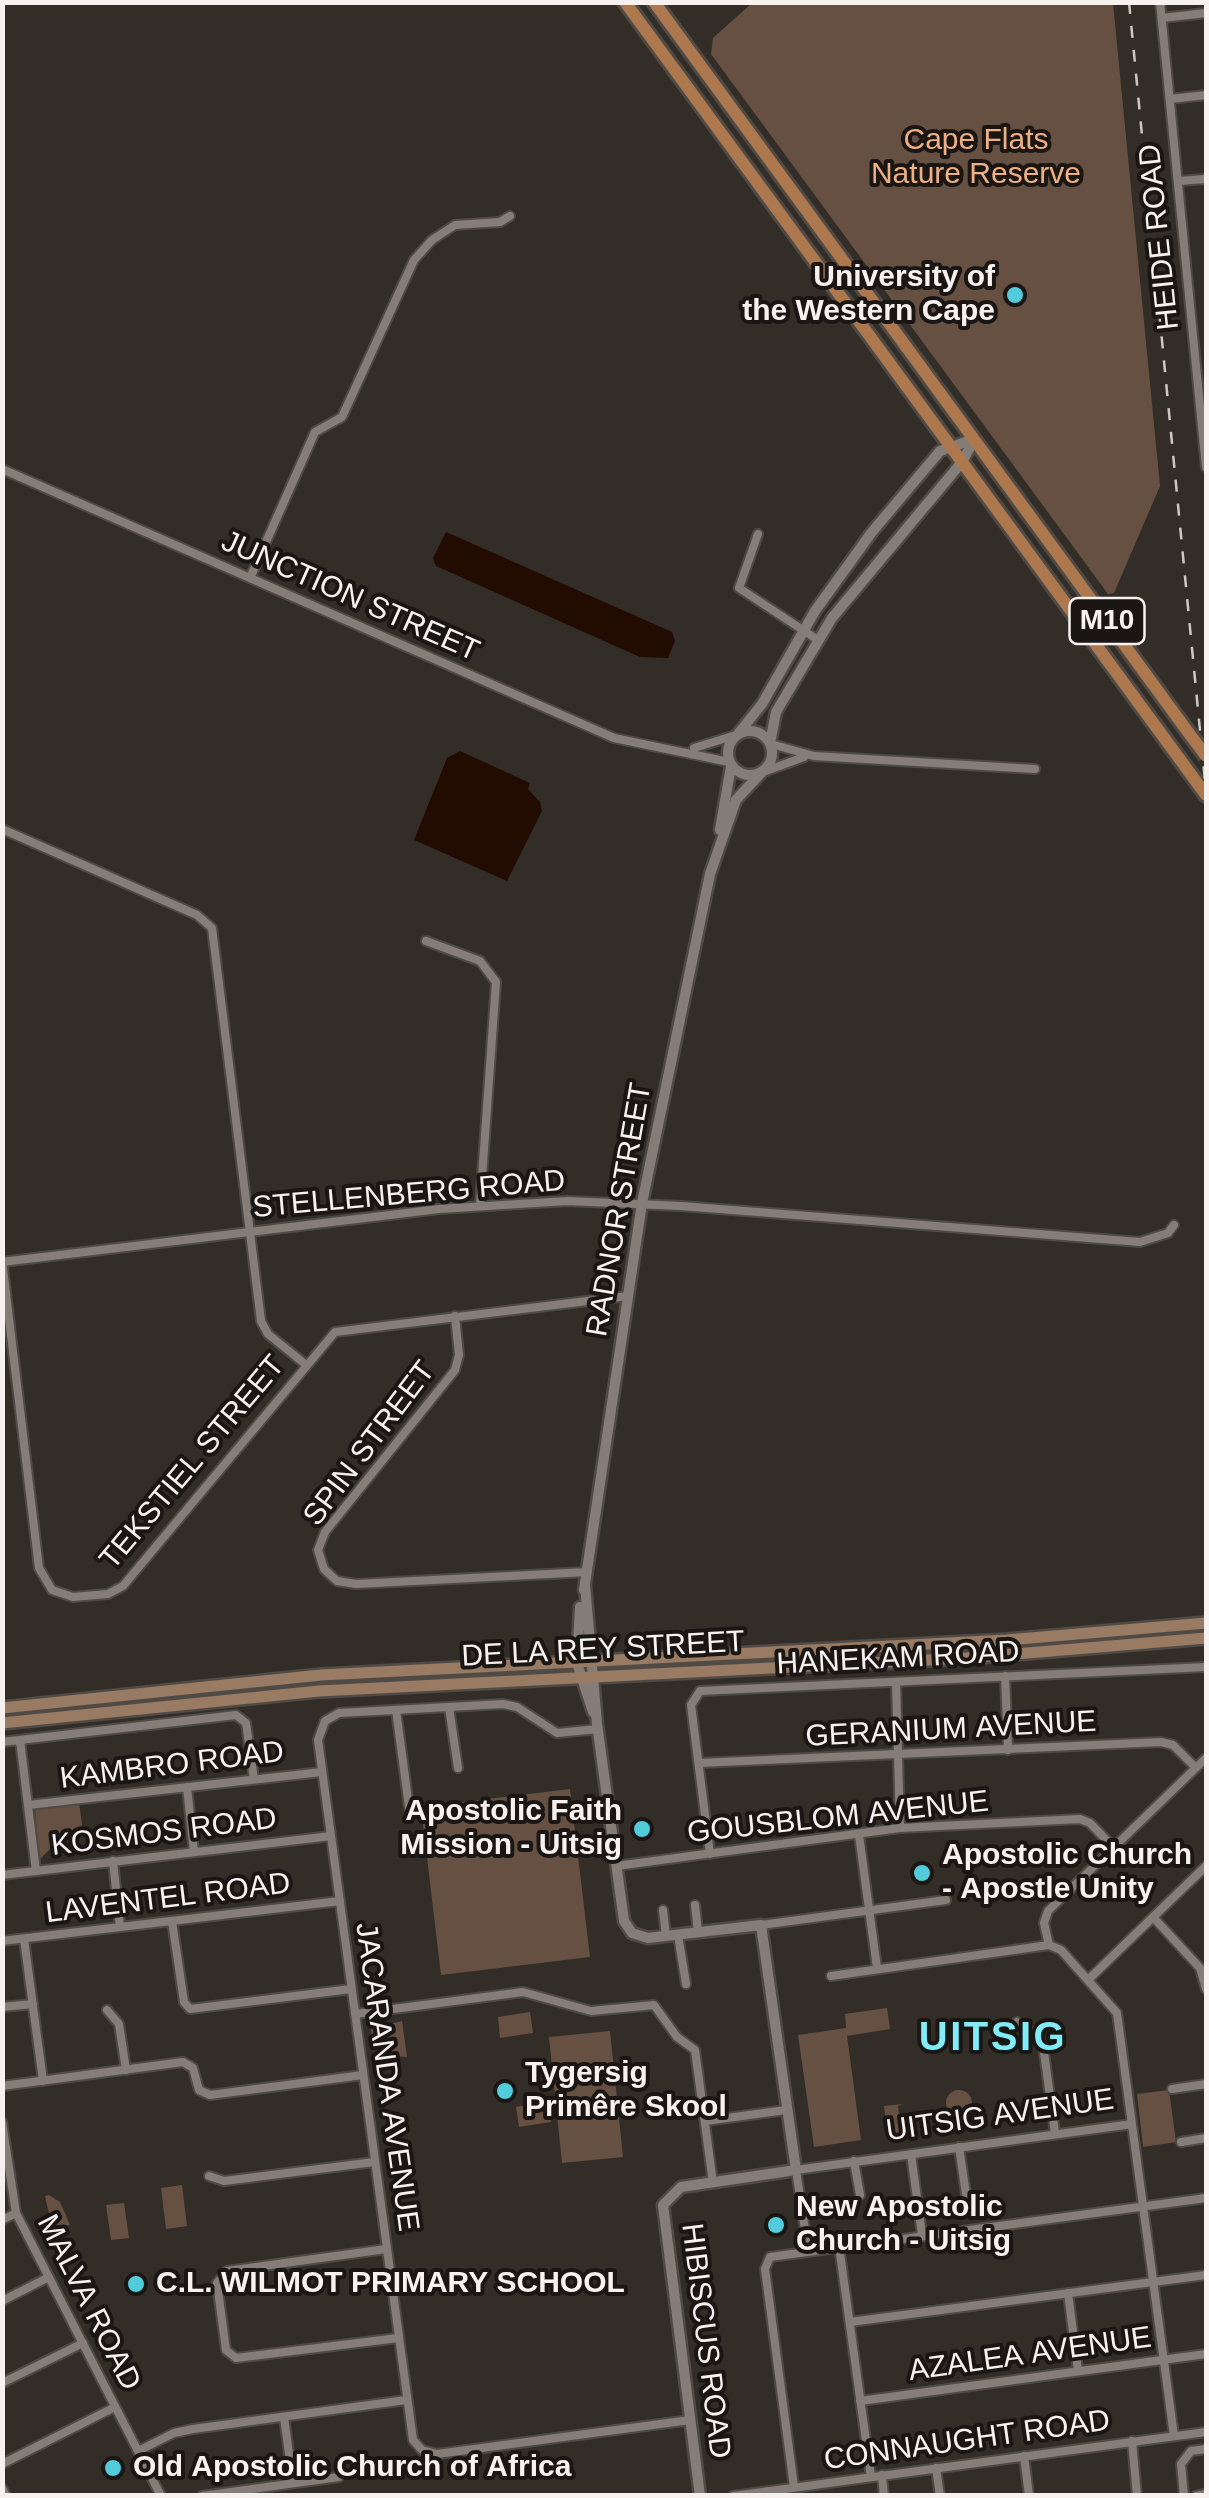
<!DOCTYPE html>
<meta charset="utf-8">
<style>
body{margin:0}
#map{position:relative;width:1209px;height:2498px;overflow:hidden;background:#332d28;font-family:Arial,sans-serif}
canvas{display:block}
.frame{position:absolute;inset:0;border:5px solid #f7f2ef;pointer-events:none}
</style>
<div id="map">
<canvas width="1209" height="2498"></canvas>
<div class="frame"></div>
</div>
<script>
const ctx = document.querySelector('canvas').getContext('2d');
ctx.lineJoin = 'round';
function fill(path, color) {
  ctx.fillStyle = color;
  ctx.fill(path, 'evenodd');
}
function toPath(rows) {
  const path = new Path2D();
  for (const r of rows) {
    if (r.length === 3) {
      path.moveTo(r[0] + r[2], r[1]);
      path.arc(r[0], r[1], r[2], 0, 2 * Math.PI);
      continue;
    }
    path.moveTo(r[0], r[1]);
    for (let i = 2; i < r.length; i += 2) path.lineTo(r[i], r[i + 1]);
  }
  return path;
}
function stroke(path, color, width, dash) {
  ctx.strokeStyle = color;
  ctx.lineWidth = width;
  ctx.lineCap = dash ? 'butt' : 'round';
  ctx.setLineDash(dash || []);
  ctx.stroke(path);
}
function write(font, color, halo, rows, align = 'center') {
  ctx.font = font + ' Arial,sans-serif';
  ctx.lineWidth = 8;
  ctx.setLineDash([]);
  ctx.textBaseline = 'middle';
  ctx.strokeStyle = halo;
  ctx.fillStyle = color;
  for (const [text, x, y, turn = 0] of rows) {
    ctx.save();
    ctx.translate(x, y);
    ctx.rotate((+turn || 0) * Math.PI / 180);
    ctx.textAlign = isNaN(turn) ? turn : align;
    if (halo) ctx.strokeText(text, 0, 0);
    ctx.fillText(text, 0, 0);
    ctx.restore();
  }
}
fill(toPath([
 [752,3,1113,3,1160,486,1114,593,1108,594,711,54,713,38],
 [570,1789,590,1957,441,1975,421,1807],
 [79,1802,83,1832,65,1834,39,1860,35,1809],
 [887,2008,890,2029,847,2036,861,2140,814,2147,798,2035,846,2028,845,2014],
 [530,2012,533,2033,500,2038,498,2017],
 [402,2021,407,2057,383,2056,372,2047,371,2029],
 [610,2031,623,2157,562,2163,549,2037],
 [1169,2090,1176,2142,1143,2147,1137,2094],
 [959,2103,13],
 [548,2102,551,2122,519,2127,516,2107],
 [903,2104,898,2106,899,2115,906,2115,909,2135,888,2138,884,2106],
 [182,2185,187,2226,166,2229,161,2188],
 [49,2195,60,2202,70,2225,52,2228,45,2196],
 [124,2203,129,2238,111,2240,106,2205]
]), '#665041');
fill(toPath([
 [446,532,672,632,675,641,668,658,640,657,436,566,433,558],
 [460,751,530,783,528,789,540,802,542,811,507,881,414,840,447,758]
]), '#220b00');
const minor = toPath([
 [1160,2,1206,467],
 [1162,18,1206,13],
 [1170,99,1206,95],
 [1178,181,1206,179],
 [2,469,614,738,729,762],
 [758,534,739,588,818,640],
 [250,578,315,432,342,417,414,260,432,240,455,225,500,222,510,216],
 [771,744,814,756,1035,769],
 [694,748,736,735],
 [763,772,804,757],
 [2,829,197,915,212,928,261,1321,268,1334,305,1364],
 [426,941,480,961,496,982,480,1205],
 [2,1260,39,1568,52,1590,73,1597,108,1594,123,1586,335,1332,628,1296],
 [2,1262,439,1209,567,1201,681,1206,1140,1242,1168,1233,1174,1225],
 [455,1316,459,1355,455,1370,325,1532,318,1550,324,1569,337,1581,356,1584,587,1572],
 [1005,1676,1008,1750],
 [896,1682,900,1828],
 [449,1707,458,1768],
 [396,1710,409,1807],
 [598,1729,557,1733,517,1707,503,1704,339,1713,325,1721,318,1740,413,2440,422,2450,437,2454,690,2420],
 [20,1740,36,1871],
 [2,1742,236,1715,246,1723,254,1779],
 [699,1763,1161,1742,1173,1745,1196,1768],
 [187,1787,194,1852],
 [28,1805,322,1772],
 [859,1835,877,1968],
 [710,1854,691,1705,700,1691,1206,1667],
 [113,1861,120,1927],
 [616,1866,900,1828,1080,1819,1090,1823,1113,1847],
 [2,1875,331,1836],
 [695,1905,698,1932],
 [663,1910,666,1936],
 [1153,1917,1200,1968,1206,1989],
 [172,1921,184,2002,190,2009,351,1989],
 [761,1925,946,1900],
 [678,1935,686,1984],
 [24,1939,43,2081],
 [2,1941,340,1901],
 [1049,1945,1061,1950,1117,2013,1174,2436],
 [1049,1945,1044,1923,1048,1911,1206,1758],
 [831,1976,1049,1945],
 [1089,1979,1206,1866],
 [2,2007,33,2004],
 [107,2010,119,2024,126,2070],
 [355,2014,523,1992,591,2011,654,2005,677,2037,695,2050,713,2183],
 [1017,2022,1034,2033,1043,2045,1055,2133],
 [2,2086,183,2062,193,2068,199,2090,210,2095,363,2075],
 [1172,2089,1206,2084],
 [705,2121,786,2110],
 [2,2122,16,2213,161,2496],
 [1181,2142,1206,2138],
 [959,2147,966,2194],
 [911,2154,922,2235],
 [854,2161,860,2195],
 [209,2176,224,2181,374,2162],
 [2,2220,16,2213],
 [839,2246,871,2477],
 [386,2249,227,2271,217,2283,226,2350,236,2358,398,2338],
 [808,2250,796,2170,1132,2124],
 [1068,2293,1078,2371],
 [2,2301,49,2277],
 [850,2322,1206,2275],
 [2,2383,83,2343],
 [860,2401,1206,2354],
 [284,2417,293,2483],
 [1132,2441,1137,2496],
 [138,2451,174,2433,193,2429,406,2400],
 [1024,2456,1029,2496],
 [2,2464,115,2407],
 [936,2468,940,2496],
 [882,2475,884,2496],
 [794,2487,765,2269,770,2257,1206,2198],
 [2,2488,6,2496],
 [202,2496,339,2477],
 [733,2496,1206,2432],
 [1184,2496,1181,2464,1191,2451,1206,2449],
 [1196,2496,1206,2494]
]);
const tertiary = toPath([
 [750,753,22],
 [738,734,762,704,815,611,872,532,940,451,974,439],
 [770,743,776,712,832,618,962,462,974,440],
 [720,830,731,766],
 [585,1585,597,1724,624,1921,632,1933,648,1938,761,1925,796,2170,681,2187,663,2205,700,2496],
 [584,1590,642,1203,710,874,736,800,761,773],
 [580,1607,577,1663,593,1712]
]);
const secondary = toPath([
 [2,1708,321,1675,1007,1640,1206,1623],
 [2,1723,319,1691,967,1658,1206,1638]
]);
const primary = toPath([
 [625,2,1206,795],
 [654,2,1188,732]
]);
stroke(minor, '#504a46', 12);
stroke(tertiary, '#504a46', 15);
stroke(secondary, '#504a46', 16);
stroke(primary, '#504a46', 18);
stroke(minor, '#857d78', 8);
stroke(tertiary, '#857d78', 10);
stroke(secondary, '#997b63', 11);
stroke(primary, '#ad784e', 12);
stroke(toPath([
 [1129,2,1206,792]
]), '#cdc8c4', 2.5, [12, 12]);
const primaryBridge = toPath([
 [1188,732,1206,756]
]);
stroke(primaryBridge, '#504a46', 18, []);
stroke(primaryBridge, '#ad784e', 12);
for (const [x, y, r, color] of [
 [1015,295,10,"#52cbda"],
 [642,1829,10,"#52cbda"],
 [922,1873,10,"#52cbda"],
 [505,2091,10,"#52cbda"],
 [776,2225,10,"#52cbda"],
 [136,2284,10,"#52cbda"],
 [113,2468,10,"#52cbda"]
]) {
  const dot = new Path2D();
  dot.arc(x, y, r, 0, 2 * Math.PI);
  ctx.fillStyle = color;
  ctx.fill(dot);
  stroke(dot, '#191614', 4);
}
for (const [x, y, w] of [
 [1107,621,75]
]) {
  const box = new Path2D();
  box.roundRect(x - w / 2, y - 23, w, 46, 8);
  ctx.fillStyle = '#191614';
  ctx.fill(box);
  stroke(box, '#f7f2ef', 2.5);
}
write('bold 28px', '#f7f2ef', null, [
 ["M10",1107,621]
]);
write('30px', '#edaf83', '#191614', [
 ["Cape Flats",976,141],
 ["Nature Reserve",976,175]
]);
write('30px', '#f7f2ef', '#191614', [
 ["HEIDE ROAD",1160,237,-96],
 ["JUNCTION STREET",350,597,24],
 ["STELLENBERG ROAD",409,1195,-5],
 ["RADNOR STREET",620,1210,-80],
 ["SPIN STREET",370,1444,-53],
 ["TEKSTIEL STREET",193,1463,-50],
 ["DE LA REY STREET",603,1650,-3],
 ["HANEKAM ROAD",898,1659,-3],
 ["GERANIUM AVENUE",951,1730,-3],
 ["KAMBRO ROAD",172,1766,-7],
 ["GOUSBLOM AVENUE",838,1818,-6],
 ["KOSMOS ROAD",164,1833,-7],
 ["LAVENTEL ROAD",168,1899,-7],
 ["JACARANDA AVENUE",386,2077,82],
 ["UITSIG AVENUE",1000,2116,-8],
 ["MALVA ROAD",88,2303,63],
 ["HIBISCUS ROAD",705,2341,83],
 ["AZALEA AVENUE",1030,2355,-8],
 ["CONNAUGHT ROAD",967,2441,-8]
]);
write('bold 30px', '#f7f2ef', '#191614', [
 ["University of",995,278,"right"],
 ["the Western Cape",995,312,"right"],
 ["Apostolic Faith",622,1812,"right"],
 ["Mission - Uitsig",622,1846,"right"],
 ["Apostolic Church",942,1856],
 ["- Apostle Unity",942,1890],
 ["Tygersig",525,2074],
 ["Primêre Skool",525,2108],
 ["New Apostolic",796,2208],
 ["Church - Uitsig",796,2242],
 ["C.L. WILMOT PRIMARY SCHOOL",156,2284],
 ["Old Apostolic Church of Africa",133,2468]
], 'left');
ctx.letterSpacing = '2.5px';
write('bold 40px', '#81ebf8', '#191614', [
 ["UITSIG",993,2039]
]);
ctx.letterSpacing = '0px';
</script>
